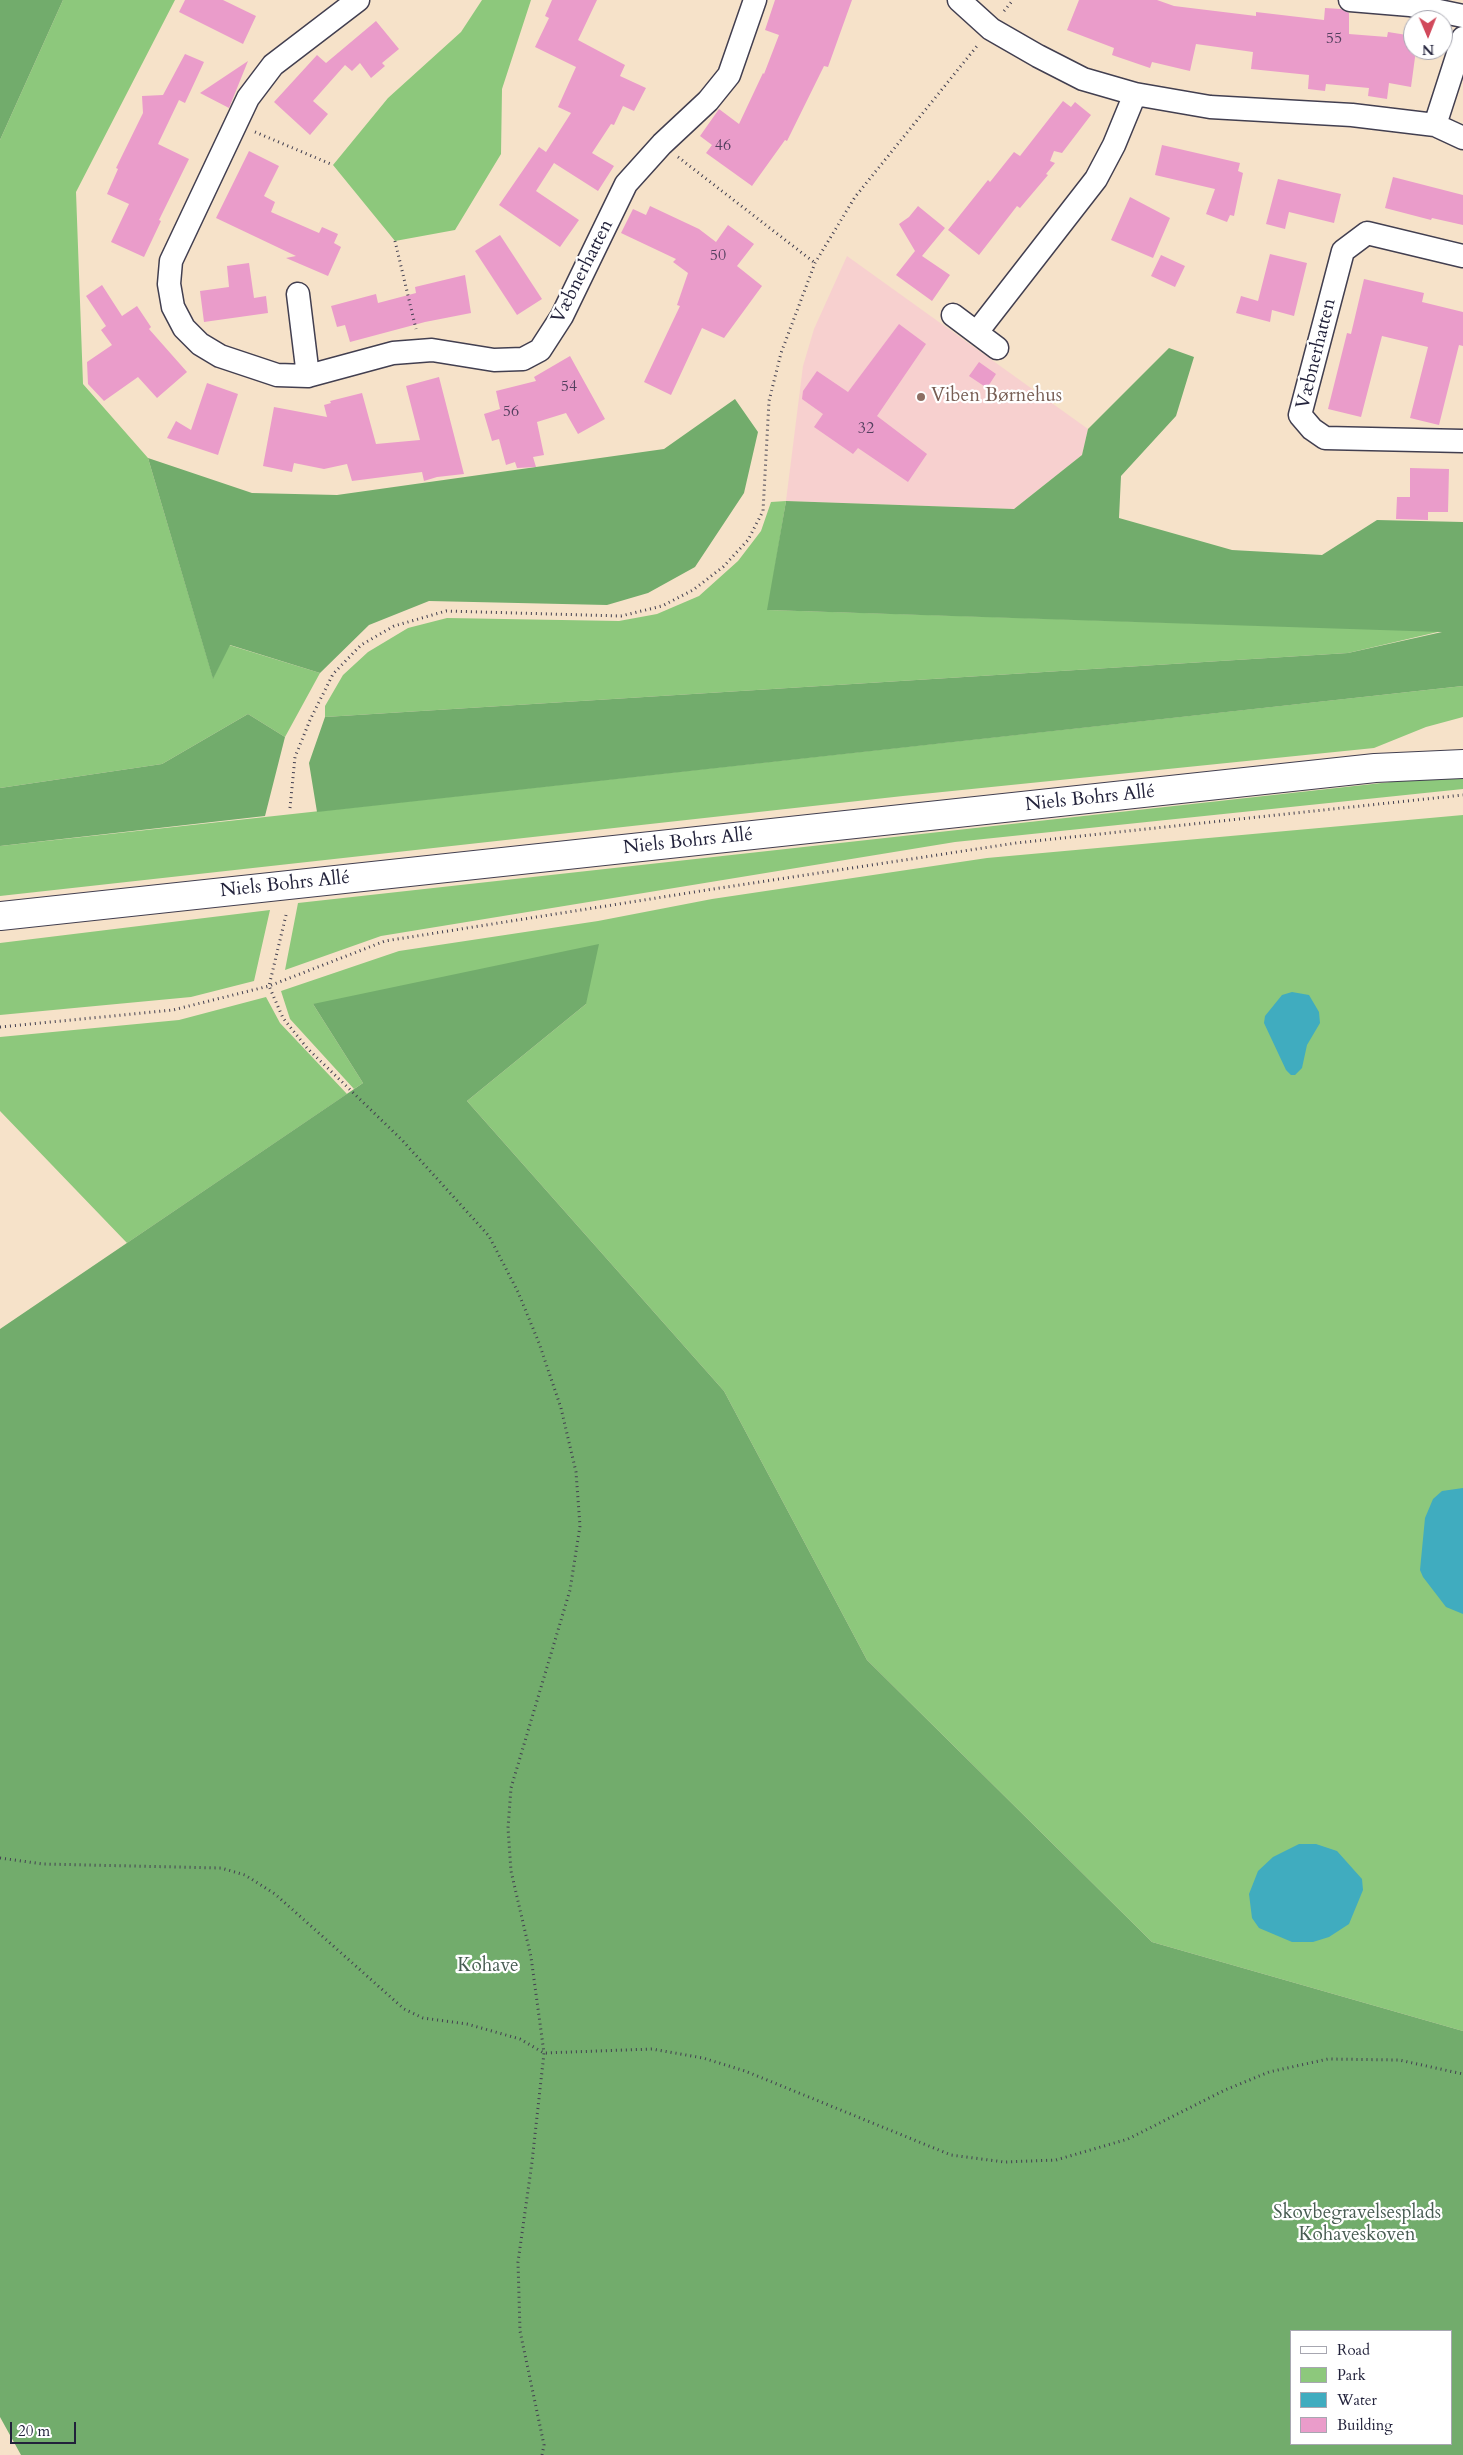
<!DOCTYPE html>
<meta charset="utf-8">
<style>
body{margin:0}
#map{position:relative;width:1463px;height:2455px;overflow:hidden;background:#f6e2c9;font-family:Cardo,serif}
canvas{display:block}
.legend{position:absolute;left:1290px;top:2330px;width:162px;height:115px;box-sizing:border-box;background:#fff;border:1px solid #a7a7b1;margin:0;padding:6px 9px;list-style:none;font-size:15px;color:#22223b}
.legend li{display:flex;align-items:center;gap:10px;height:25px}
.legend b{width:25px;border:1px solid #a7a7b1}
.north{position:absolute;left:1403px;top:10px;width:50px;height:50px;box-sizing:border-box;background:#fff;border:1px solid #a7a7b1;border-radius:50%;rotate:179deg;font-size:14px;font-weight:700;line-height:20px;text-align:center;color:#22223b}
.north::after{content:'';display:block;margin:auto;width:18px;height:22px;background:#d1495b;clip-path:polygon(50% 0,100% 100%,50% 72%,0 100%)}
.scale{position:absolute;left:10px;top:2422px;width:66px;height:22px;box-sizing:border-box;border:2px solid #22223b;border-top:0;padding-left:6px;font-size:15px;line-height:18px;white-space:nowrap;color:#22223b;-webkit-text-stroke:4px #fff;paint-order:stroke}
</style>
<div id="map">
<canvas width="1463" height="2455"></canvas>
<ul class="legend">
<li><b style="height:6px;background:#fff"></b>Road</li>
<li><b style="height:14px;background:#8dc87c"></b>Park</li>
<li><b style="height:14px;background:#40acbf"></b>Water</li>
<li><b style="height:14px;background:#ea9cca"></b>Building</li>
</ul>
<div class="north">N</div>
<div class="scale">20 m</div>
</div>
<script>
const ctx = document.querySelector('canvas').getContext('2d');
ctx.lineJoin = 'round';
function fill(path, color) {
  ctx.fillStyle = color;
  ctx.fill(path, 'evenodd');
}
function toPath(rows) {
  const path = new Path2D();
  for (const r of rows) {
    path.moveTo(r[0], r[1]);
    for (let i = 2; i < r.length; i += 2) path.lineTo(r[i], r[i + 1]);
  }
  return path;
}
function stroke(path, color, width, dash) {
  ctx.strokeStyle = color;
  ctx.lineWidth = width;
  ctx.lineCap = dash ? 'butt' : 'round';
  ctx.setLineDash(dash || []);
  ctx.stroke(path);
}
function write(font, color, halo, rows, align = 'center') {
  ctx.font = font + ' Cardo,serif';
  ctx.lineWidth = 4.5;
  ctx.setLineDash([]);
  ctx.textBaseline = 'middle';
  ctx.strokeStyle = halo;
  ctx.fillStyle = color;
  for (const [text, x, y, turn = 0] of rows) {
    ctx.save();
    ctx.translate(x, y);
    ctx.rotate((+turn || 0) * Math.PI / 180);
    ctx.textAlign = isNaN(turn) ? turn : align;
    if (halo) ctx.strokeText(text, 0, 0);
    ctx.fillText(text, 0, 0);
    ctx.restore();
  }
}
fill(toPath([
 [847,256,1088,429,1082,455,1014,509,786,501,803,366,814,329]
]), '#f7d0cf');
fill(toPath([
 [63,0,175,0,76,192,83,384,148,458,213,678,229,645,320,673,285,737,248,714,162,764,0,788,0,140],
 [482,0,531,0,502,89,501,154,455,230,395,241,333,165,388,98,461,32],
 [786,501,768,610,1442,631,1348,653,325,717,325,706,343,675,368,652,408,628,447,618,619,621,657,614,699,596,738,561,761,531,771,502],
 [1463,686,1463,717,1426,727,1374,748,903,796,0,896,0,846],
 [1463,774,1463,789,955,842,381,936,285,970,298,903],
 [1463,815,1463,2031,1152,1942,867,1660,724,1391,467,1101,586,1004,313,1004,363,1083,354,1089,290,1019,281,991,399,951,598,921,712,899,987,858],
 [270,910,254,981,191,997,0,1015,0,943],
 [266,997,280,1023,347,1094,127,1243,0,1111,0,1037,179,1020]
]), '#8dc87c');
fill(toPath([
 [0,0,63,0,0,140],
 [1169,348,1194,357,1176,416,1121,476,1119,518,1232,550,1322,555,1377,520,1463,522,1463,686,317,812,309,763,325,717,1348,653,1442,632,767,610,786,501,1014,509,1082,455,1088,429],
 [735,399,758,432,744,493,695,567,648,593,607,605,429,601,369,625,320,673,230,645,213,679,148,458,252,493,337,495,664,449],
 [248,714,285,737,265,816,0,846,0,788,162,764],
 [599,944,586,1004,467,1101,724,1391,867,1660,1152,1942,1463,2031,1463,2455,21,2455,0,2417,0,1329,363,1083,313,1004],
 [1292,2331,1452,2331,1452,2444,1292,2444]
]), '#72ac6c');
fill(toPath([
 [1292,992,1309,995,1319,1012,1320,1023,1307,1045,1302,1068,1295,1075,1291,1075,1286,1070,1264,1023,1265,1016,1282,995],
 [1463,1488,1463,1614,1446,1607,1423,1577,1420,1570,1425,1518,1433,1499,1442,1491],
 [1299,1844,1316,1844,1337,1851,1362,1879,1363,1890,1349,1924,1329,1937,1313,1942,1292,1942,1259,1928,1252,1918,1249,1894,1258,1871,1273,1857]
]), '#40acbf');
fill(toPath([
 [185,0,223,0,256,16,243,44,179,12],
 [552,0,597,0,578,40,625,65,620,76,646,88,634,111,623,106,614,125,611,124,592,153,614,166,598,191,554,163,536,191,579,220,560,247,499,205,539,147,546,152,571,113,558,107,576,67,535,47,549,18,545,16],
 [775,0,852,0,828,67,824,66,787,141,785,140,752,186,706,153,712,145,700,136,719,109,739,124,763,73,764,74,779,35,765,30],
 [1079,0,1157,0,1174,6,1256,16,1256,12,1324,20,1325,8,1341,9,1349,13,1349,34,1387,37,1388,32,1413,36,1413,50,1416,50,1411,87,1389,83,1387,99,1368,96,1369,88,1326,84,1325,91,1308,89,1309,75,1251,69,1253,52,1196,44,1190,71,1152,62,1150,68,1112,55,1114,48,1067,30],
 [376,21,399,49,382,63,385,66,371,78,360,63,352,71,345,65,313,101,328,114,310,135,274,102,317,55,326,63],
 [185,54,204,62,185,103,179,100,158,144,189,159,159,220,161,221,144,257,111,242,129,204,107,194,118,169,116,168,143,113,142,96,163,95],
 [248,61,229,108,200,93],
 [1063,101,1071,107,1075,102,1091,115,1062,153,1054,151,1050,161,1055,163,1046,174,1048,175,1020,208,1017,206,979,255,948,230,988,180,990,182,1014,152,1020,156],
 [1162,145,1240,163,1238,171,1243,173,1234,216,1230,215,1227,222,1206,214,1215,189,1155,175],
 [249,151,279,166,264,196,275,202,271,212,319,233,322,227,338,234,334,243,341,247,328,276,286,258,296,256,216,218],
 [1393,177,1463,195,1463,225,1432,218,1431,220,1385,208],
 [1278,179,1341,194,1334,223,1289,212,1285,229,1266,224],
 [1130,197,1170,218,1153,258,1111,240],
 [650,206,699,229,716,242,728,225,754,244,737,266,762,286,724,338,702,328,671,395,644,382,680,306,677,305,688,273,673,262,676,259,621,233,633,209,646,215],
 [918,206,945,228,922,256,950,275,932,301,896,275,915,251,899,224,909,217],
 [500,235,542,299,517,315,475,251],
 [1270,254,1307,263,1294,316,1272,310,1270,322,1236,313,1241,296,1258,301],
 [1161,255,1185,266,1175,287,1151,276],
 [249,263,254,298,266,296,268,313,204,322,200,291,229,287,227,266],
 [465,275,471,313,425,322,350,342,345,325,337,327,331,306,376,294,378,303,416,293,415,287],
 [1364,279,1424,293,1422,302,1463,312,1463,346,1459,345,1439,425,1410,418,1428,347,1382,336,1361,417,1328,409,1347,333,1351,334],
 [102,285,122,316,137,306,151,327,149,329,187,372,157,398,138,377,104,401,88,384,87,362,112,345,101,330,106,326,86,296],
 [899,324,926,344,877,416,927,454,908,482,858,448,853,454,814,427,823,414,802,399,803,391,817,371,848,392],
 [570,356,605,419,578,434,566,413,537,422,544,455,533,457,536,467,517,468,515,462,506,465,499,439,492,441,484,414,500,409,496,391,536,381,534,377],
 [979,362,996,374,987,388,969,376],
 [439,377,464,474,437,477,424,481,422,472,352,481,347,464,324,469,294,463,292,472,263,466,274,407,327,417,324,405,331,403,330,401,362,393,376,444,420,440,406,386],
 [207,383,238,394,218,455,167,438,176,421,191,430],
 [1410,468,1449,469,1448,512,1428,512,1428,520,1396,519,1397,497,1410,497]
]), '#ea9cca');
const street = toPath([
 [358,0,273,65,248,98,171,261,169,284,173,307,184,328,200,344,220,356,277,375,308,376,393,353,432,350,494,360,523,359,540,350,562,316,626,184,662,144,708,101,729,75,755,0],
 [959,0,991,29,1038,56,1083,79,1135,94,1210,107,1352,115,1435,125,1463,138],
 [1350,0,1410,5,1463,16],
 [1435,125,1463,38],
 [1463,256,1367,233,1343,251,1300,415,1312,429,1325,438,1463,441],
 [298,294,308,376],
 [953,315,997,348],
 [977,332,1096,179,1114,145,1135,94]
]);
const secondary = toPath([
 [0,916,1375,768,1463,764]
]);
stroke(street, '#423f50', 25);
stroke(secondary, '#423f50', 30);
stroke(toPath([
 [1004,11,1013,0],
 [255,132,333,165],
 [678,157,815,263],
 [395,241,416,329],
 [290,808,295,757,310,720,333,674,361,645,394,626,446,611,621,616,662,606,693,590,723,567,748,540,763,511,769,401,781,353,815,263,855,197,977,46],
 [286,915,269,986,283,1018,307,1048,402,1140,489,1236,518,1292,539,1343,561,1408,576,1472,580,1526,570,1590,511,1788,508,1828,511,1871,531,1957,544,2053,532,2162,518,2262,520,2331,544,2445,542,2455],
 [0,1027,173,1010,269,986,385,941,707,890,1016,843,1463,795],
 [0,1858,43,1864,221,1868,245,1875,275,1894,404,2009,423,2018,467,2024,520,2039,544,2053,652,2049,703,2058,745,2071,951,2155,1004,2162,1056,2160,1128,2139,1225,2090,1269,2072,1328,2059,1399,2060,1463,2074]
]), '#423f50', 3, [1, 4]);
stroke(street, '#fff', 22);
stroke(secondary, '#fff', 28);
for (const [x, y, r, color] of [
 [921,397,5,"#8d6e63"]
]) {
  const dot = new Path2D();
  dot.arc(x, y, r, 0, 2 * Math.PI);
  ctx.fillStyle = color;
  ctx.fill(dot);
  stroke(dot, '#fff', 2);
}
write('16px', '#54405f', null, [
 ["55",1334,39],
 ["46",723,146],
 ["50",718,256],
 ["54",569,387],
 ["56",511,412],
 ["32",866,429]
]);
write('19px', '#22223b', '#fff', [
 ["Væbnerhatten",583,272,-63],
 ["Væbnerhatten",1317,354,-76],
 ["Niels Bohrs Allé",1090,799,-6],
 ["Niels Bohrs Allé",688,842,-6],
 ["Niels Bohrs Allé",285,885,-6]
]);
write('19px', '#785e54', '#fff', [
 ["Viben Børnehus",931,397]
], 'left');
write('19px', '#475c52', '#fff', [
 ["Kohave",488,1967],
 ["Skovbegravelsesplads",1357,2214],
 ["Kohaveskoven",1357,2236]
]);
</script>
